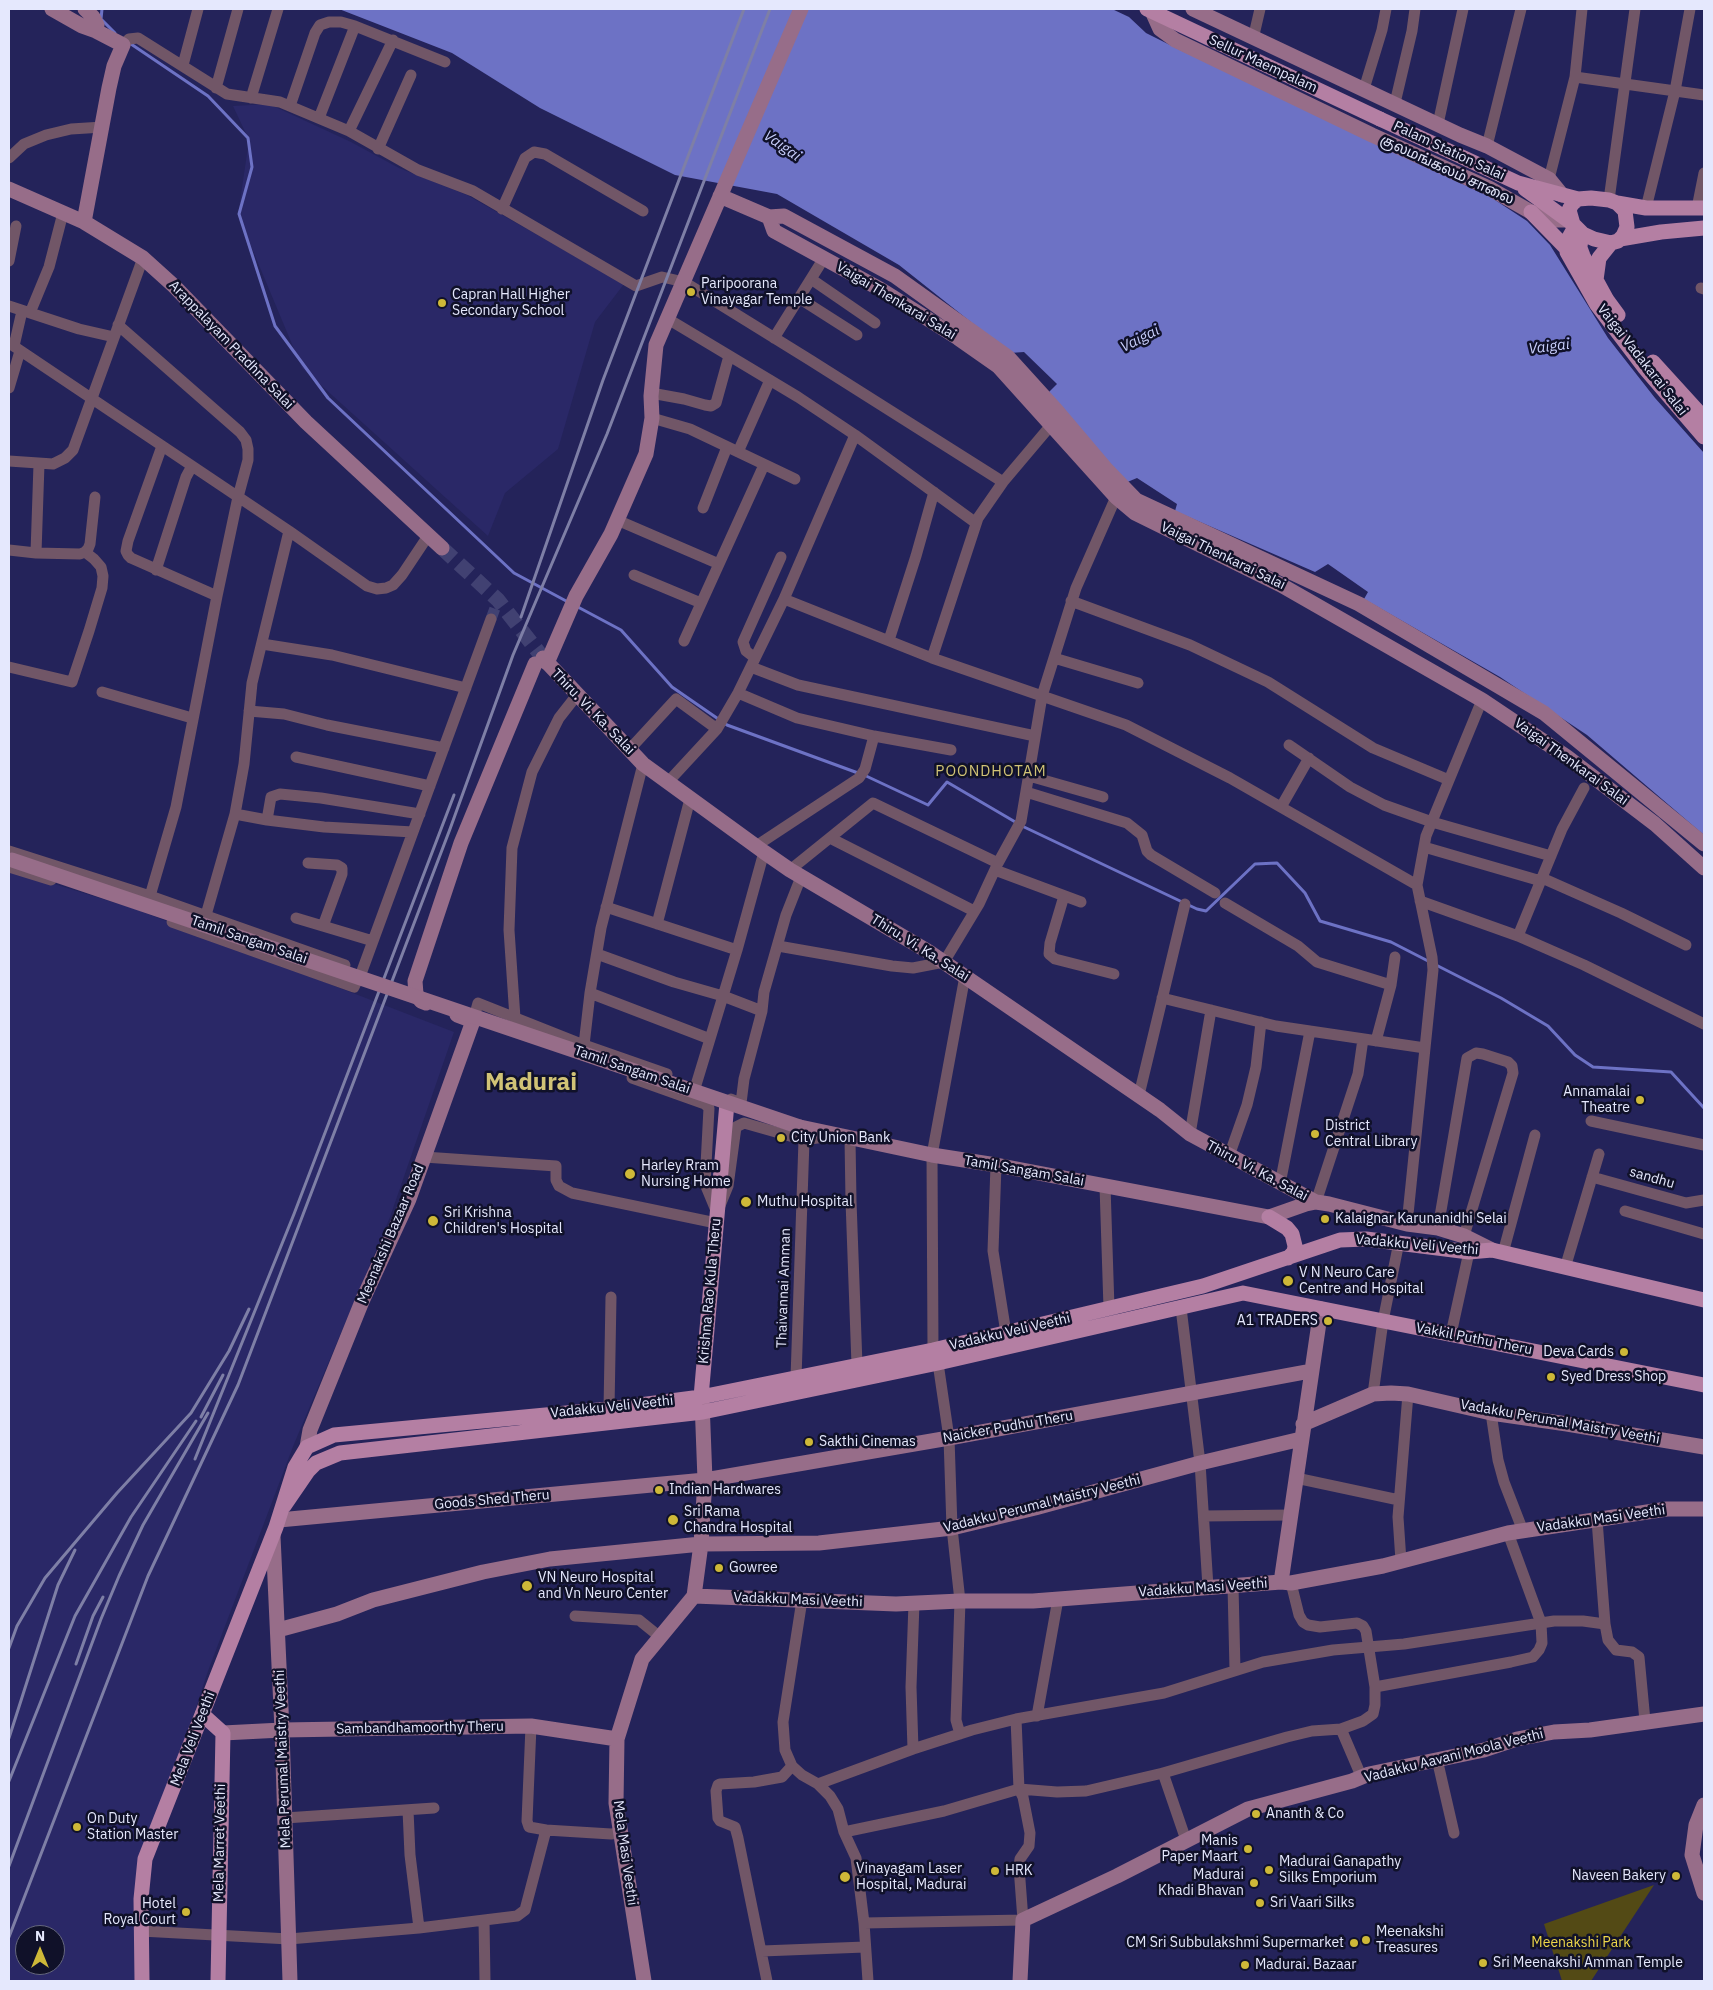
<!DOCTYPE html>
<meta charset="utf-8">
<style>
body{margin:0}
#map{position:relative;width:1713px;height:1990px;overflow:hidden;background:#24235a;font-family:"IBM Plex Sans",sans-serif}
canvas{display:block}
.frame{position:absolute;inset:0;border:10px solid #e5e8fd;pointer-events:none}
.north{position:absolute;left:15px;top:1925px;width:50px;height:50px;box-sizing:border-box;background:#101129;border:1px solid #65677e;border-radius:50%;rotate:0deg;font-size:14px;font-weight:700;line-height:20px;text-align:center;color:#e5e8fd}
.north::after{content:'';display:block;margin:auto;width:18px;height:22px;background:#ceb838;clip-path:polygon(50% 0,100% 100%,50% 72%,0 100%)}
</style>
<div id="map">
<canvas width="1713" height="1990"></canvas>
<div class="frame"></div>
<div class="north">N</div>
</div>
<script>
const ctx = document.querySelector('canvas').getContext('2d');
ctx.lineJoin = 'round';
function fill(path, color) {
  ctx.fillStyle = color;
  ctx.fill(path, 'evenodd');
}
function toPath(rows) {
  const path = new Path2D();
  for (const r of rows) {
    path.moveTo(r[0], r[1]);
    for (let i = 2; i < r.length; i += 2) path.lineTo(r[i], r[i + 1]);
  }
  return path;
}
function stroke(path, color, width, dash) {
  ctx.strokeStyle = color;
  ctx.lineWidth = width;
  ctx.lineCap = dash ? 'butt' : 'round';
  ctx.setLineDash(dash || []);
  ctx.stroke(path);
}
function write(font, color, halo, rows, align = 'center') {
  ctx.font = font + ' "IBM Plex Sans","Noto Sans Tamil",sans-serif';
  ctx.lineWidth = 5;
  ctx.setLineDash([]);
  ctx.textBaseline = 'middle';
  ctx.strokeStyle = halo;
  ctx.fillStyle = color;
  for (const [text, x, y, turn = 0] of rows) {
    ctx.save();
    ctx.translate(x, y);
    ctx.rotate((+turn || 0) * Math.PI / 180);
    ctx.textAlign = isNaN(turn) ? turn : align;
    if (halo) ctx.strokeText(text, 0, 0);
    ctx.fillText(text, 0, 0);
    ctx.restore();
  }
}
fill(toPath([
 [269,104,351,142,399,168,467,195,624,284,595,322,558,449,505,493,488,536,302,368,238,215,249,140,233,106],
 [9,870,135,909,454,1032,390,1217,294,1444,208,1671,144,1864,139,1981,9,1981],
 [25,1935,55,1935,55,1965,25,1965]
]), '#2a2867');
fill(toPath([
 [1654,1885,1591,1981,1562,1981,1544,1924]
]), '#534a15');
fill(toPath([
 [339,9,1112,9,1129,17,1146,33,1174,47,1492,198,1527,221,1550,245,1608,338,1655,398,1704,453,1704,835,1587,735,1500,677,1364,599,1368,592,1328,564,1315,572,1175,511,1177,504,1137,478,1125,483,1049,392,1057,384,1024,352,1010,353,899,265,777,194,675,175,540,108,452,53]
]), '#6d72c5');
stroke(toPath([
 [102,9,101,19,115,33],
 [128,42,208,96,248,138,252,167,239,214,275,326,328,398,514,573,568,602],
 [576,606,621,630,672,687,727,725,858,773],
 [864,775,928,805,947,782,1017,823],
 [1022,826,1197,909,1206,911,1255,864,1277,863,1305,893,1320,921,1391,942,1430,962],
 [1436,965,1501,998,1548,1026,1575,1055,1593,1067,1671,1072,1704,1108]
]), '#6d72c5', 3);
stroke(toPath([
 [491,619,498,600]
]), '#414172', 11, [11, 5.5]);
stroke(toPath([
 [442,548,498,600,543,658]
]), '#414172', 15, [15, 8]);
stroke(toPath([
 [1582,9,1575,77,1704,95],
 [1253,39,1260,9],
 [123,45,129,39,138,38,227,94,280,102,349,131,418,170,473,191,636,286,662,277,684,282,810,360,1003,482],
 [183,65,198,9],
 [216,88,238,9],
 [1364,89,1382,30,1386,9],
 [251,98,278,9],
 [1395,103,1412,31,1415,9],
 [290,106,315,33,320,25,329,22,341,22,355,26,445,62],
 [319,118,355,26],
 [1438,124,1463,9],
 [349,131,393,40],
 [1487,146,1521,9],
 [378,149,411,75],
 [9,158,24,144,46,135,71,129,103,127],
 [1549,179,1575,77],
 [1609,200,1635,9],
 [1646,208,1675,91,1690,9],
 [1697,208,1704,173],
 [502,209,525,158,534,152,545,154,643,211],
 [9,261,16,226],
 [811,279,875,323],
 [1701,288,1704,289],
 [799,298,857,335],
 [9,306,79,329,114,337],
 [30,313,49,267,63,213],
 [668,319,798,397,855,435,976,523],
 [118,325,240,432,246,440,248,449,248,460,238,497,217,596,176,807,150,896],
 [774,338,824,258],
 [9,343,289,531,367,586,377,589,386,588,393,585,402,575,428,536],
 [14,346,22,311],
 [9,388,20,351],
 [651,393,684,399,705,405,711,406,716,403,729,356],
 [652,418,690,429,795,479],
 [162,446,128,541,126,551,128,555,131,558,217,596],
 [738,452,770,380],
 [9,461,53,464,65,458,73,450,143,258],
 [703,508,727,447],
 [617,520,719,564],
 [9,550,36,553,80,554,85,552,88,549,90,544,95,497],
 [36,553,39,464],
 [156,570,186,477,192,466],
 [634,575,701,603],
 [784,599,932,658,1126,725,1230,778,1417,885],
 [1071,601,1190,645,1268,682,1373,748,1449,780],
 [889,640,916,556,934,492],
 [684,641,764,465],
 [262,644,332,655,466,688],
 [755,658,746,651,743,642,781,557],
 [932,658,978,518,1003,482,1052,424],
 [1054,658,1138,683],
 [9,667,72,682,89,631,102,588,103,576,101,567,94,559,85,552],
 [751,667,798,685,1035,736],
 [102,692,192,718],
 [738,693,797,718,874,736,951,750],
 [249,711,284,714,327,725,444,748],
 [1289,745,1350,787,1384,805,1432,822,1551,856],
 [629,750,676,699,717,729],
 [296,757,430,786],
 [1029,776,1103,797],
 [668,782,717,729,738,693,784,599,855,435],
 [1026,792,1127,823,1142,835,1147,851,1151,855,1215,893],
 [1281,807,1309,758],
 [235,814,267,820,324,827,413,832],
 [267,820,271,797,280,794,321,798,420,814],
 [830,838,974,911],
 [756,846,859,778,865,769,874,736],
 [1424,847,1541,881],
 [9,851,150,896,345,965],
 [308,863,337,865,342,868,342,874,323,926],
 [9,867,51,880],
 [790,870,873,803,998,863],
 [995,870,1081,902],
 [1542,878,1621,913,1686,945],
 [1064,896,1050,943,1049,954,1055,959,1114,974],
 [1420,901,1518,936,1584,965,1704,1024],
 [1225,903,1298,946,1317,962,1391,985],
 [606,907,737,950],
 [206,915,235,814,244,764,252,683,289,531],
 [296,918,373,941],
 [172,922,354,987,362,971,491,619],
 [657,924,690,799],
 [1518,936,1562,829,1584,788],
 [778,946,892,966,913,968,944,962,979,904,998,863,1021,821,1042,696,1076,588,1116,497],
 [597,954,674,982,723,996,762,1011],
 [590,993,710,1039],
 [1162,998,1276,1026,1425,1048],
 [515,1018,509,930,512,848,532,772,559,718,577,695],
 [475,1022,473,1021,478,1003,584,1045,667,1074],
 [1376,1041,1391,985,1395,957],
 [584,1045,590,993,601,928,643,764],
 [632,1078,705,1104,709,1108,705,1184,717,1213,728,1186,736,1127,744,1123,804,1140,830,1136],
 [696,1085,737,950,764,852],
 [1139,1095,1185,904],
 [731,1099,741,1103,744,1079,762,1011,764,992,786,915,801,877],
 [1591,1121,1704,1145],
 [1190,1134,1211,1010],
 [850,1138,851,1201,857,1365],
 [1229,1156,1247,1105,1256,1067,1261,1022],
 [424,1157,556,1166,556,1180,559,1186,572,1193,716,1223],
 [996,1165,993,1251,1006,1333],
 [1592,1177,1686,1203,1704,1200],
 [1280,1184,1310,1031],
 [1105,1186,1109,1308],
 [1316,1202,1358,1074,1363,1039],
 [1625,1211,1704,1234],
 [1407,1224,1433,970,1432,957,1417,885,1426,836,1482,700],
 [1438,1228,1467,1058,1476,1053,1483,1054,1508,1062,1512,1066,1513,1073,1464,1236],
 [1503,1253,1535,1135],
 [1565,1268,1599,1154],
 [1181,1308,1200,1463,1208,1587],
 [1451,1334,1469,1252],
 [933,1350,932,1155,965,976],
 [938,1363,949,1438,952,1528,960,1601,956,1720,960,1734],
 [796,1378,804,1140],
 [1373,1394,1383,1321,1399,1242],
 [609,1409,611,1297],
 [1491,1413,1498,1460,1504,1482,1523,1531],
 [1296,1478,1399,1500],
 [1204,1516,1290,1515],
 [1597,1520,1605,1624,1608,1640,1616,1650,1632,1652,1639,1657,1645,1721],
 [1401,1561,1398,1517,1408,1394],
 [1233,1586,1235,1670],
 [802,1600,783,1722,785,1750,792,1766,802,1775,818,1784,830,1796,838,1809,844,1832,856,1858,864,1923,1023,1920,1019,1867,1020,1859,1029,1846,1030,1833,1023,1797,1019,1789,1016,1719],
 [575,1616,639,1620,660,1637],
 [1375,1687,1511,1662,1533,1657,1539,1650,1542,1643,1541,1623,1508,1533],
 [1037,1716,1058,1599],
 [531,1726,527,1821,529,1827,546,1830],
 [1341,1729,1362,1778],
 [913,1749,911,1687,914,1603],
 [1437,1759,1454,1833],
 [1163,1773,1186,1840],
 [818,1784,913,1749,972,1730,1016,1719,1164,1693,1263,1662,1333,1650,1404,1644,1554,1621,1583,1621,1605,1624],
 [408,1810,410,1855,419,1928],
 [285,1818,434,1808],
 [844,1832,944,1811,1019,1789,1057,1792,1086,1791,1163,1773,1287,1737,1312,1731,1341,1729,1363,1721,1373,1714,1375,1705,1375,1687,1366,1631,1363,1626,1357,1623,1320,1627,1308,1625,1303,1622,1299,1615,1291,1583],
 [484,1920,485,1981],
 [864,1923,868,1981],
 [141,1931,289,1939,419,1928,517,1916,525,1910,546,1830,611,1834,621,1833],
 [762,1951,865,1947],
 [767,1981,738,1838,735,1827,720,1821,718,1818,716,1791,718,1785,720,1784,754,1782,782,1777,792,1766]
]), '#715667', 11);
stroke(toPath([
 [52,9,82,26,96,31,123,45,114,66,109,88,84,222],
 [85,9,93,17,97,25,96,31],
 [1151,9,1160,29,1175,40,1372,135,1489,188,1531,212,1552,220,1567,220],
 [1193,9,1460,135,1487,146,1549,179,1562,195],
 [9,189,84,222,143,258,174,286,306,422,442,548],
 [720,196,769,217,784,216,895,276,1008,357,1057,411,1107,470,1136,500,1359,604,1544,713,1704,844],
 [769,217,774,231,880,289,958,338,998,366,1116,497,1135,513,1281,585,1482,700,1567,757,1655,824,1704,868],
 [543,658,643,764,764,852,790,870,929,952,1160,1110,1190,1134,1316,1202],
 [547,663,576,596,611,534,646,454,652,418,651,396,656,345,801,9],
 [426,1003,421,1001,416,994,415,981,461,843,535,664],
 [800,1127,932,1155,996,1165,1269,1217,1306,1204,1316,1202,1329,1204,1407,1224,1438,1228,1464,1236,1492,1250],
 [1303,1424,1373,1394,1391,1393,1408,1394,1491,1413,1567,1424,1704,1447],
 [307,1447,310,1430,363,1299,409,1199,473,1021,457,1015],
 [279,1520,705,1480,949,1438,1311,1371],
 [273,1536,282,1730,290,1981],
 [1281,1582,1321,1309],
 [694,1596,896,1604,960,1601,1033,1601,1281,1582,1291,1583,1383,1566,1508,1533,1667,1509,1704,1509],
 [694,1596,701,1544,705,1480,702,1401],
 [278,1630,337,1614,373,1600,483,1572,550,1559,701,1544,819,1543,952,1528,1035,1508,1200,1463,1301,1439],
 [223,1733,282,1730,531,1726,617,1739],
 [1704,1805,1696,1825,1692,1855,1704,1893],
 [644,1981,616,1803,617,1739,642,1659,694,1596],
 [1020,1981,1023,1920,1117,1876,1248,1809,1352,1781,1369,1774,1484,1750,1517,1739,1554,1732,1590,1730,1704,1714]
]), '#976d89', 15);
stroke(toPath([
 [1380,119,1518,183,1578,199],
 [1525,189,1573,224],
 [1591,198,1609,200,1617,203,1625,211,1627,227,1623,236,1618,241,1611,243,1594,239,1583,234,1573,224,1569,210,1572,204,1578,199,1591,198],
 [1617,203,1646,208,1704,208],
 [1531,212,1567,249],
 [1575,227,1566,243,1567,252,1597,305,1644,367,1704,437],
 [1581,232,1580,248,1583,256,1607,300,1618,315],
 [1620,239,1661,232,1704,228],
 [1596,280,1599,258,1611,243],
 [1653,362,1704,418],
 [1269,1217,1287,1228,1292,1234,1295,1246,1294,1252,1288,1258],
 [701,1397,727,1103],
 [307,1447,334,1435,609,1409,701,1397,933,1350,1203,1286,1340,1240,1366,1239,1469,1252,1492,1250,1704,1300],
 [284,1506,308,1471,316,1463,340,1453,703,1412,938,1363,1243,1293,1704,1385],
 [202,1714,223,1733,218,1981],
 [142,1981,141,1899,145,1859,276,1527,295,1467,307,1447]
]), '#b47fa3', 15);
stroke(toPath([
 [521,617,603,380,744,9],
 [201,1417,223,1375],
 [195,1459,294,1214,454,795],
 [9,1648,17,1626,45,1578,117,1493,191,1413,229,1351,249,1309],
 [76,1664,93,1616,103,1597],
 [9,1738,58,1585,75,1550],
 [9,1781,75,1616,131,1517,196,1421],
 [9,1866,101,1619,119,1576,143,1525,208,1413],
 [9,1937,148,1576,238,1385,450,829,513,655,607,434,770,9]
]), '#7e7fa6', 3);
stroke(toPath([
 [12,860,800,1127]
]), '#976d89', 15);
stroke(toPath([
 [1147,9,1380,119]
]), '#b47fa3', 15);
for (const [x, y, r, color] of [
 [691,292,5,"#ceb838"],
 [442,303,5,"#ceb838"],
 [1640,1100,5,"#ceb838"],
 [1315,1134,5,"#ceb838"],
 [781,1138,5,"#ceb838"],
 [630,1174,6,"#ceb838"],
 [746,1202,6,"#ceb838"],
 [1325,1219,5,"#ceb838"],
 [433,1221,6,"#ceb838"],
 [1288,1281,6,"#ceb838"],
 [1328,1321,5,"#ceb838"],
 [1624,1352,5,"#ceb838"],
 [1551,1377,5,"#ceb838"],
 [809,1442,5,"#ceb838"],
 [659,1490,5,"#ceb838"],
 [673,1520,6,"#ceb838"],
 [719,1568,5,"#ceb838"],
 [527,1586,6,"#ceb838"],
 [1256,1814,5,"#ceb838"],
 [77,1827,5,"#ceb838"],
 [1248,1849,5,"#ceb838"],
 [1269,1870,5,"#ceb838"],
 [995,1871,5,"#ceb838"],
 [1676,1876,5,"#ceb838"],
 [845,1877,6,"#ceb838"],
 [1254,1883,5,"#ceb838"],
 [1260,1903,5,"#ceb838"],
 [186,1912,5,"#ceb838"],
 [1366,1940,5,"#ceb838"],
 [1354,1943,5,"#ceb838"],
 [1483,1963,5,"#ceb838"],
 [1245,1965,5,"#ceb838"]
]) {
  const dot = new Path2D();
  dot.arc(x, y, r, 0, 2 * Math.PI);
  ctx.fillStyle = color;
  ctx.fill(dot);
  stroke(dot, '#101129', 2);
}
write('14px', '#e5e8fd', '#101129', [
 ["Sellur Maempalam",1263,64,25],
 ["Palam Station Salai",1449,151,25],
 ["குலமங்கலம் சாலை",1447,170,25],
 ["Vaigai Thenkarai Salai",896,301,31],
 ["Arappalayam Pradhna Salai",231,345,46],
 ["Vaigai Vadakarai Salai",1642,360,52],
 ["Vaigai Thenkarai Salai",1223,556,26],
 ["Thiru. Vi. Ka. Salai",593,712,46],
 ["Vaigai Thenkarai Salai",1571,762,36],
 ["Tamil Sangam Salai",249,940,19],
 ["Thiru. Vi. Ka. Salai",920,948,32],
 ["Tamil Sangam Salai",632,1070,19],
 ["Tamil Sangam Salai",1024,1171,10],
 ["Thiru. Vi. Ka. Salai",1257,1171,28],
 ["sandhu",1652,1178,16],
 ["Meenakshi Bazaar Road",391,1234,-67],
 ["Vadakku Veli Veethi",1417,1245,5],
 ["Thaivannai Amman",784,1288,-88],
 ["Krishna Rao Kula Theru",710,1291,-85],
 ["Vadakku Veli Veethi",1010,1332,-13],
 ["Vakkil Puthu Theru",1474,1339,11],
 ["Vadakku Veli Veethi",612,1407,-6],
 ["Vadakku Perumal Maistry Veethi",1560,1422,10],
 ["Naicker Pudhu Theru",1008,1427,-10],
 ["Goods Shed Theru",492,1500,-5],
 ["Vadakku Perumal Maistry Veethi",1042,1504,-14],
 ["Vadakku Masi Veethi",1601,1519,-8],
 ["Vadakku Masi Veethi",1203,1588,-4],
 ["Vadakku Masi Veethi",798,1600,2],
 ["Sambandhamoorthy Theru",420,1728,-1],
 ["Mela Veli Veethi",193,1739,-69],
 ["Vadakku Aavani Moola Veethi",1454,1756,-14],
 ["Mela Perumal Maistry Veethi",283,1759,-92],
 ["Mela Marret Veethi",220,1843,-89],
 ["Mela Masi Veethi",625,1853,82]
]);
write('14px', '#e5e8fd', '#101129', [
 ["Paripoorana",701,284],
 ["Vinayagar Temple",701,300],
 ["Capran Hall Higher",452,295],
 ["Secondary School",452,311],
 ["Annamalai",1630,1092,"right"],
 ["Theatre",1630,1108,"right"],
 ["District",1325,1126],
 ["Central Library",1325,1142],
 ["City Union Bank",791,1138],
 ["Harley Rram",641,1166],
 ["Nursing Home",641,1182],
 ["Muthu Hospital",757,1202],
 ["Sri Krishna",444,1213],
 ["Children's Hospital",444,1229],
 ["Kalaignar Karunanidhi Selai",1335,1219],
 ["V N Neuro Care",1299,1273],
 ["Centre and Hospital",1299,1289],
 ["A1 TRADERS",1318,1321,"right"],
 ["Deva Cards",1614,1352,"right"],
 ["Syed Dress Shop",1561,1377],
 ["Sakthi Cinemas",819,1442],
 ["Indian Hardwares",669,1490],
 ["Sri Rama",684,1512],
 ["Chandra Hospital",684,1528],
 ["Gowree",729,1568],
 ["VN Neuro Hospital",538,1578],
 ["and Vn Neuro Center",538,1594],
 ["Ananth & Co",1266,1814],
 ["On Duty",87,1819],
 ["Station Master",87,1835],
 ["Manis",1238,1841,"right"],
 ["Paper Maart",1238,1857,"right"],
 ["Madurai Ganapathy",1279,1862],
 ["Silks Emporium",1279,1878],
 ["Vinayagam Laser",856,1869],
 ["Hospital, Madurai",856,1885],
 ["HRK",1005,1871],
 ["Madurai",1244,1875,"right"],
 ["Khadi Bhavan",1244,1891,"right"],
 ["Naveen Bakery",1666,1876,"right"],
 ["Sri Vaari Silks",1270,1903],
 ["Hotel",176,1904,"right"],
 ["Royal Court",176,1920,"right"],
 ["Meenakshi",1376,1932],
 ["Treasures",1376,1948],
 ["CM Sri Subbulakshmi Supermarket",1344,1943,"right"],
 ["Sri Meenakshi Amman Temple",1493,1963],
 ["Madurai. Bazaar",1255,1965]
], 'left');
write('14px', '#eed74a', '#101129', [
 ["Meenakshi Park",1581,1943]
]);
write('italic 15px', '#c8cefb', '#101129', [
 ["Vaigai",782,146,35],
 ["Vaigai",1140,339,-27],
 ["Vaigai",1549,347,-7]
]);
ctx.letterSpacing = '1px';
write('15px', '#d1c376', '#101129', [
 ["POONDHOTAM",991,772]
]);
ctx.letterSpacing = '0px';
write('bold 24px', '#d1c376', '#101129', [
 ["Madurai",531,1083]
]);
</script>
